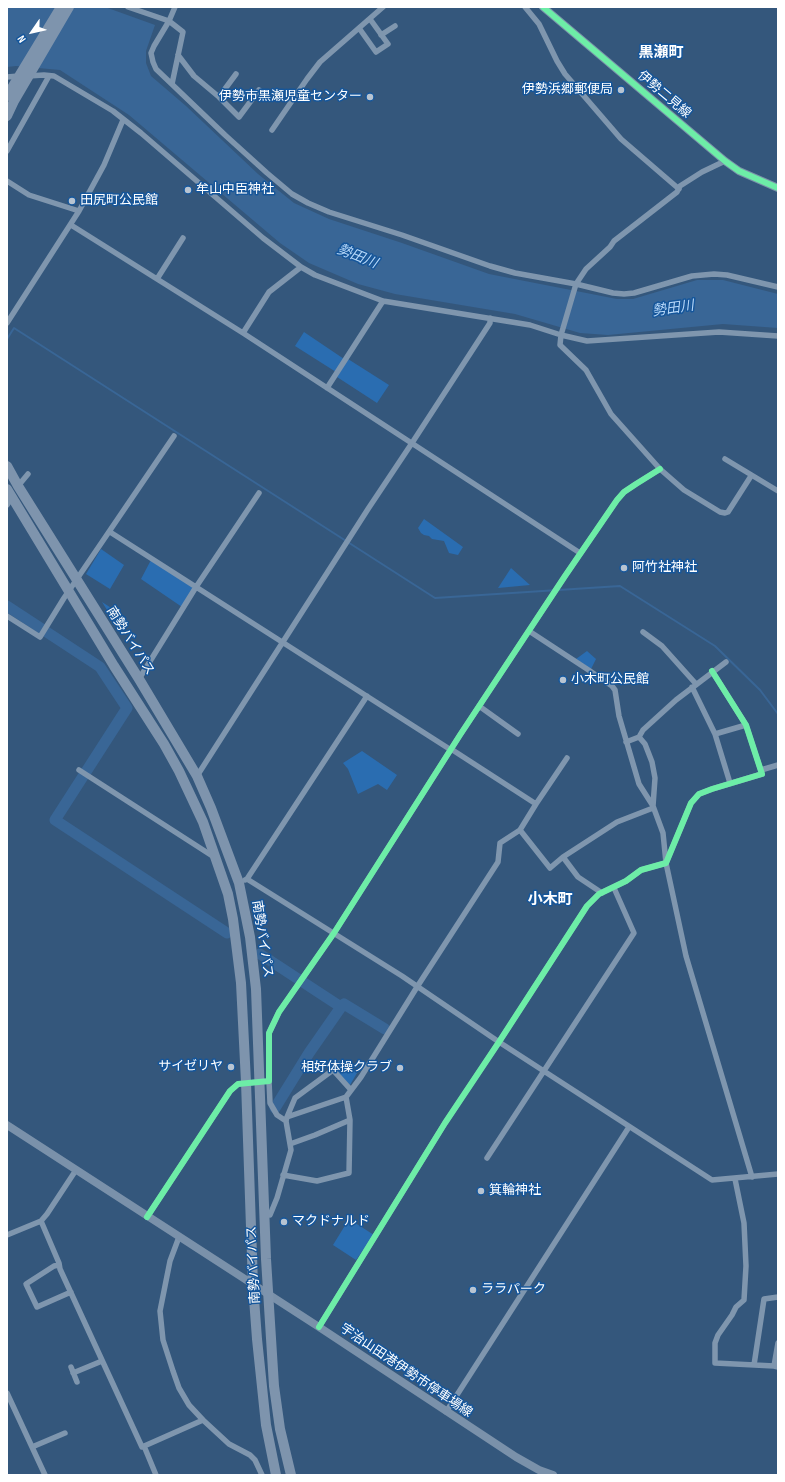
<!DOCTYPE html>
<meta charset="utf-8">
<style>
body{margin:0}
#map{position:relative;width:785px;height:1482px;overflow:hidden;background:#34577c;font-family:"Sofia Sans Condensed",sans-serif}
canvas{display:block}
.frame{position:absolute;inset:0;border:8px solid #fff;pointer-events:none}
.north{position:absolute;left:12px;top:12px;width:40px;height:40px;-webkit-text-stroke:3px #15569b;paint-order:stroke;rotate:236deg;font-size:11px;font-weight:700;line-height:16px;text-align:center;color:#fff}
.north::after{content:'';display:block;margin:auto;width:14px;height:18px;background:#fff;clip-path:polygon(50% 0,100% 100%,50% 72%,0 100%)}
</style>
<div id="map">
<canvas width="785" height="1482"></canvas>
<div class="frame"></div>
<div class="north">N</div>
</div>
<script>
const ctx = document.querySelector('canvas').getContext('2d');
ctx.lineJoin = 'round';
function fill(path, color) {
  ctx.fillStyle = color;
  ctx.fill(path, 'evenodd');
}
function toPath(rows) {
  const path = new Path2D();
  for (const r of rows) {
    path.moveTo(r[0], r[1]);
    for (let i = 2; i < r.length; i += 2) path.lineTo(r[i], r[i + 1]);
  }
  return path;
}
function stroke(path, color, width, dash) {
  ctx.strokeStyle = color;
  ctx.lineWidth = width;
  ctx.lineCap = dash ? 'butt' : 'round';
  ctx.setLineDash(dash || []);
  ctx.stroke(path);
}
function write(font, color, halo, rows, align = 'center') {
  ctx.font = font + ' "Sofia Sans Condensed","Noto Sans JP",sans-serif';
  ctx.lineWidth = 3;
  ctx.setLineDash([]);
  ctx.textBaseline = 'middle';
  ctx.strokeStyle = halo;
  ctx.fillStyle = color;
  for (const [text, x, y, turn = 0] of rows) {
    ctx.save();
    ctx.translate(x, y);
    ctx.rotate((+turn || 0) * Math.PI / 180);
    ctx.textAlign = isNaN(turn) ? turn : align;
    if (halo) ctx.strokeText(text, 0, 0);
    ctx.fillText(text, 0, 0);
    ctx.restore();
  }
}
fill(toPath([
 [304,332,344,359,336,372,295,346],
 [348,359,389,385,377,403,337,377],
 [424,519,463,547,458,555,449,553,444,541,432,539,429,536,424,535,421,533,418,528],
 [101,549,124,565,110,589,86,574],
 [151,560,194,588,182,607,141,579],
 [511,568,530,585,498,588],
 [102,602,119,613,114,621],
 [587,651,596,659,591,669,576,659],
 [362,751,397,775,387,790,378,784,358,794,348,769,343,763],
 [339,1060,357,1073,350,1085,334,1068],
 [349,1219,374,1235,356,1260,333,1245]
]), '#2a6db1');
fill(toPath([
 [7,7,105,7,155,25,146,51,146,63,151,76,186,106,258,174,294,203,329,219,402,243,489,274,617,299,633,299,697,280,723,280,778,294,778,328,723,324,608,335,580,333,515,314,395,294,358,284,309,263,280,243,129,115,60,70,16,66,7,67]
]), '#396696');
stroke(toPath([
 [7,339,14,328,435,598,620,586,715,646,760,690,778,714]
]), '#396696', 2);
stroke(toPath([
 [7,606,100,667,127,708,55,820,227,933],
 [260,954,341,1007,344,1004,385,1029],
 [275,1108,309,1053,341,1007]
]), '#396696', 11);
stroke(toPath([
 [128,7,169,21,183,32,172,84],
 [175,7,169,21,154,46,151,53,153,62,156,69,225,135,267,173,292,194,308,203,329,212,402,235,490,266,515,273,576,284,613,293,624,294,634,293,692,276,714,274,727,275,778,287],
 [525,7,539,24,557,61,565,74,621,139,679,189],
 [359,28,376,52,388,44,370,19],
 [381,35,395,26],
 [178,55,194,76,219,97,239,117,259,90],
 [28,76,44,75,54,76,113,111,141,133,263,238,301,267,315,275,383,301,530,325,561,335,587,341,719,332,778,336],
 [7,77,19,76],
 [219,97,236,74],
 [272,130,307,79,320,62,383,7],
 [7,151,49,76],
 [725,161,702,172,680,186,677,192,614,241,610,247,586,269,576,284,561,335,560,345,586,370,611,414,660,469,684,490,720,512,725,513,728,512,751,476],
 [7,181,29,195,79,211],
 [71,225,243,333,580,553],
 [157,279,183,238],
 [7,323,79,211,104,165,123,120],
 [243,333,269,292,301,267],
 [327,388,383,301],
 [725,459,778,491],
 [18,486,28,474],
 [7,505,12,497],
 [110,532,451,750],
 [7,616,40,637,64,598,174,436],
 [529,631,590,671,612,686,615,690,619,716,639,784,653,806,663,833,666,863,686,956,752,1177],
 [643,632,662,646,696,684],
 [139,679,196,587,259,493],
 [692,687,715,734,730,783],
 [479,706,518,734],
 [715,734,746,725],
 [639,737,645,744,652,762,655,778,653,806],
 [626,742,639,737,643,730,676,700,726,662],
 [79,770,214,857],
 [761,770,778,765],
 [197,776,368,509,412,443,490,323,490,318],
 [536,804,567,758],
 [520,830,550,868,563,857,578,877,602,893],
 [563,857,617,822,653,808],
 [247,879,402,976,499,1042,712,1180,778,1174],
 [245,880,247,879,367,696],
 [269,1081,270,1103,277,1115,286,1121],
 [287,1117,295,1098,333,1070,351,1090],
 [290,1144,315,1135,350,1120,346,1097],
 [487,1158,634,933,614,888],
 [283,1175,317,1181,349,1173,350,1120],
 [735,1179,744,1223,746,1266,744,1300,736,1307,732,1315,718,1335,715,1343,715,1363,774,1366],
 [270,1215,277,1198,291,1150,286,1121,287,1117,346,1097,361,1077,417,987,498,862,500,843,520,830,536,804,451,749],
 [147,1217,230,1091,238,1084,269,1081,269,1033,279,1012,334,933,460,735,565,576,617,500,624,492,636,484,660,469],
 [41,1221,59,1263,60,1269,142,1447,203,1420],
 [7,1235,41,1221,47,1214,76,1170],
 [179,1237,170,1261,160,1311,163,1340,173,1371,179,1388,189,1405,203,1420,229,1444,250,1455,255,1460,262,1475],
 [59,1265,54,1266,26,1284,37,1307,71,1292],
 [319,1327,445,1123,499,1042,587,906,599,894,626,881,641,870,666,863,691,803,699,794,712,789,762,774,746,725,712,671],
 [754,1365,764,1299,778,1297],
 [71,1367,77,1382],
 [778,1367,774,1366,778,1343],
 [73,1373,102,1361],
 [7,1393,45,1475],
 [446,1412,629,1127],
 [144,1446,156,1475],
 [32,1447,65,1433]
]), '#7f96ae', 5.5);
stroke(toPath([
 [543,7,725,161,739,171,778,188],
 [7,1125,319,1327,516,1457,539,1470,553,1475]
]), '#7a91aa', 8);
stroke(toPath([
 [7,96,61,7],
 [7,116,14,101,69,7],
 [7,466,18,486,139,679,197,776,211,808,239,883,250,937,256,989,266,1259,274,1386,280,1429,291,1475],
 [7,489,114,666,164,744,179,771,203,822,228,894,233,919,241,983,246,1082,253,1285,257,1339,266,1425,276,1475]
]), '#7e94ad', 10);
stroke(toPath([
 [543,7,725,161,739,171,778,188],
 [147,1217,230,1091,238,1084,269,1081,269,1033,279,1012,334,933,460,735,565,576,617,500,624,492,636,484,660,469],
 [319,1327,445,1123,499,1042,587,906,599,894,626,881,641,870,666,863,691,803,699,794,712,789,762,774,746,725,712,671]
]), '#6deda7', 6);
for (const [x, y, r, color] of [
 [621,90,4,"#b8c4d1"],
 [370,97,4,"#b8c4d1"],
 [188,190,4,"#b8c4d1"],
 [72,201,4,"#b8c4d1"],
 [624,568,4,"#b8c4d1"],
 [563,680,4,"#b8c4d1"],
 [231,1067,4,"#b8c4d1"],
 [400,1068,4,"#b8c4d1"],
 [481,1191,4,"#b8c4d1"],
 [284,1222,4,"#b8c4d1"],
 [473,1290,4,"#b8c4d1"]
]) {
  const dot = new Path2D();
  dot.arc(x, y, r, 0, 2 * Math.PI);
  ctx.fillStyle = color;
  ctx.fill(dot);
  stroke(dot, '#15569b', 1.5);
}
write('13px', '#fff', '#15569b', [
 ["伊勢浜郷郵便局",613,90,"right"],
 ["伊勢市黒瀬児童センター",362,97,"right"],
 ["牟山中臣神社",196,190],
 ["田尻町公民館",80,201],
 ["阿竹社神社",632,568],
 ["小木町公民館",571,680],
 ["サイゼリヤ",223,1067,"right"],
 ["相好体操クラブ",392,1068,"right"],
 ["箕輪神社",489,1191],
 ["マクドナルド",292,1222],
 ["ララパーク",481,1290]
], 'left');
write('13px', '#fff', '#15569b', [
 ["伊勢二見線",664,95,40],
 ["南勢バイパス",130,641,58],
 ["南勢バイパス",262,939,81],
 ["南勢バイパス",254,1265,-93],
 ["宇治山田港伊勢市停車場線",406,1371,34]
]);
write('italic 14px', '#b7d8f9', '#15569b', [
 ["勢田川",357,257,22],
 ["勢田川",673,309,-8]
]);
write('bold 15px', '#fff', '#15569b', [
 ["黒瀬町",661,53],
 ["小木町",550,900]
]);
</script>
